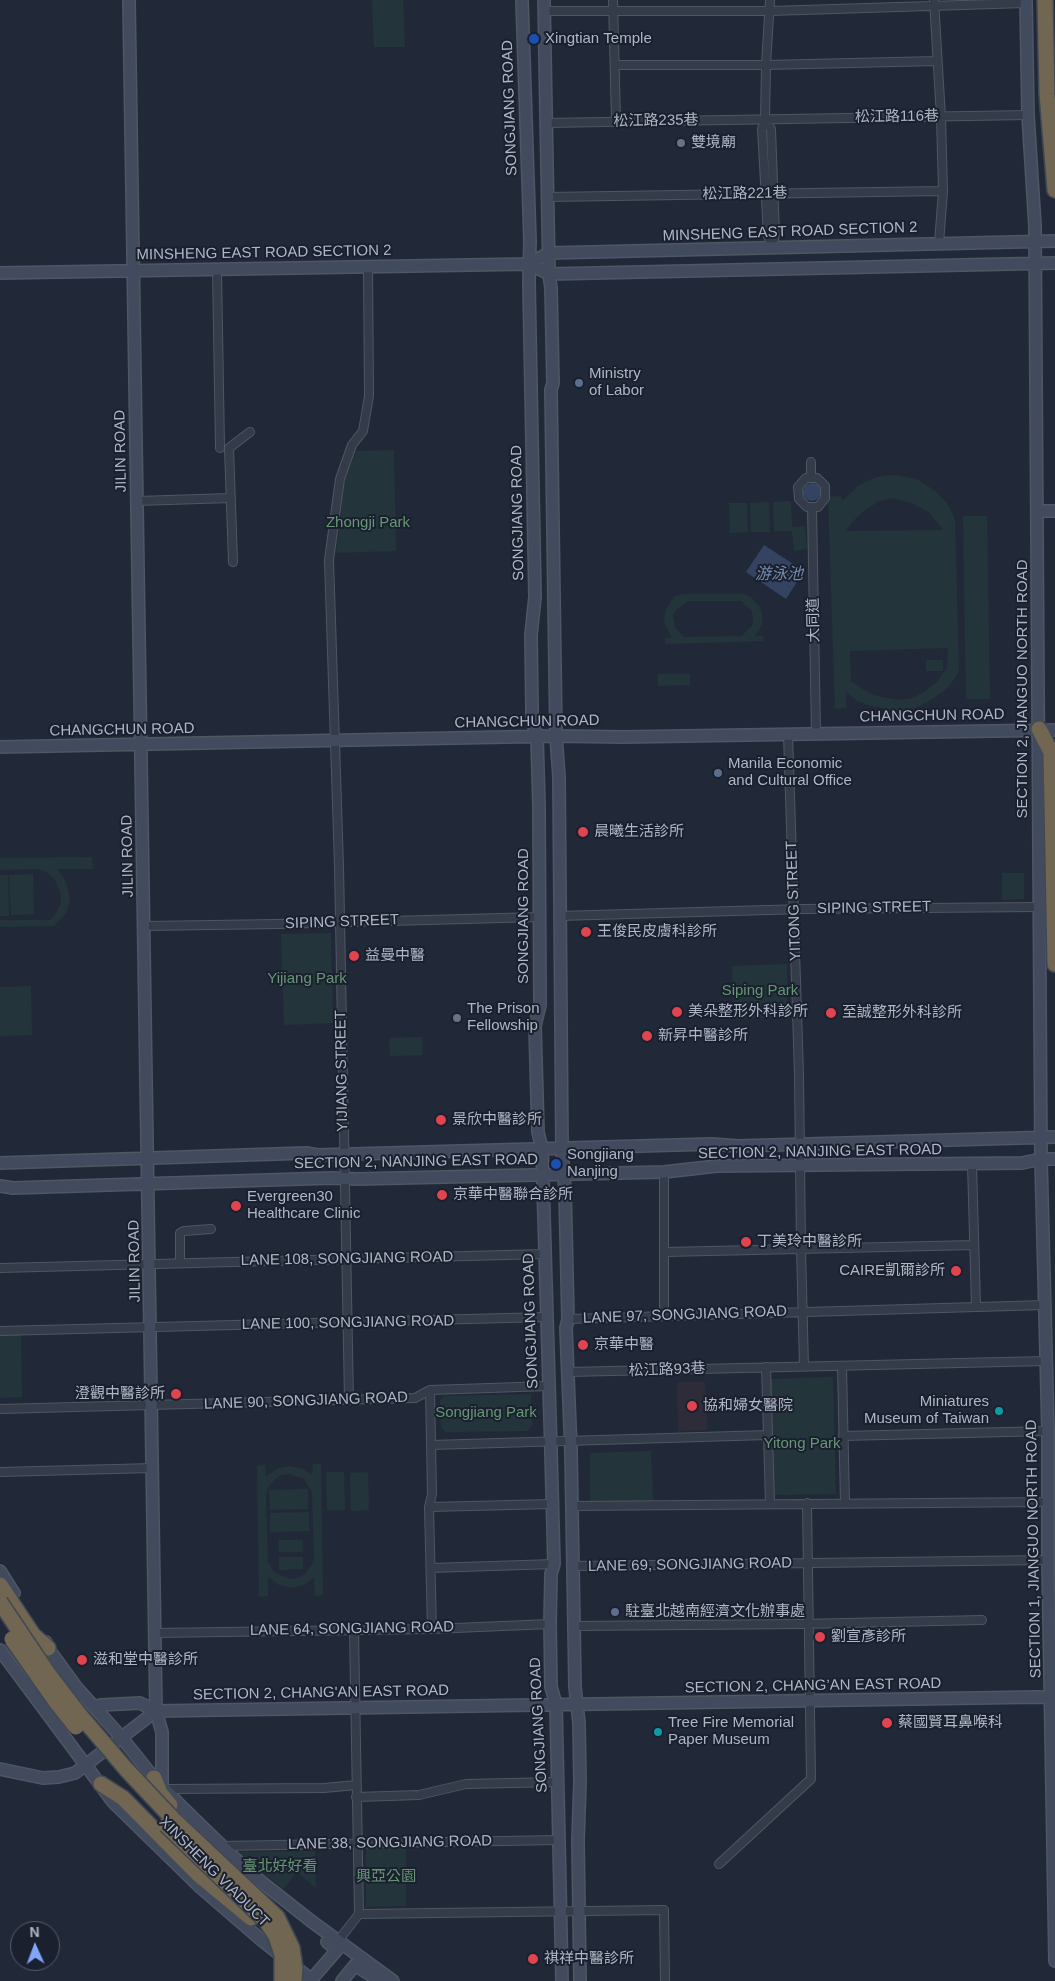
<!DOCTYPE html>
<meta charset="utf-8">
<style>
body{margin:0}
#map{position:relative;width:1055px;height:1981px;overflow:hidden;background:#212939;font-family:Arial,sans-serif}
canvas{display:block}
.north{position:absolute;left:10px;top:1921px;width:50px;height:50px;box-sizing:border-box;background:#1a202e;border:1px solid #565c6b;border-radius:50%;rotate:358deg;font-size:14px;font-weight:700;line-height:20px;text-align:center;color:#afb6c6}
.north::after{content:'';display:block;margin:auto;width:18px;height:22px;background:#81a5f9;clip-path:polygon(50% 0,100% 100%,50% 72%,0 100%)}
</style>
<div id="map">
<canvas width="1055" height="1981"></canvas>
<div class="north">N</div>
</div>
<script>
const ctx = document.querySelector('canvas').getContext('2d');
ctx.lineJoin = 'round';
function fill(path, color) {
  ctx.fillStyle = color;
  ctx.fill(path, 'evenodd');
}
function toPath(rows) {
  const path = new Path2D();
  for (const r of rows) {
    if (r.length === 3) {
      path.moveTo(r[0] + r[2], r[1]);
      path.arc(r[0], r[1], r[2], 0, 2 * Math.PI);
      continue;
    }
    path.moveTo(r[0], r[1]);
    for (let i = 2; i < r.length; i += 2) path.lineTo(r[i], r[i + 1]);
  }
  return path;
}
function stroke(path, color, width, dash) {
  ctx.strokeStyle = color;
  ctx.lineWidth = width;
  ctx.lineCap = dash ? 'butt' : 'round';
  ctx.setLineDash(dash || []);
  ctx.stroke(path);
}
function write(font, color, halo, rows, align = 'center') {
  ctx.font = font + ' Arial,"Noto Sans TC",sans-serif';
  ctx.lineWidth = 4;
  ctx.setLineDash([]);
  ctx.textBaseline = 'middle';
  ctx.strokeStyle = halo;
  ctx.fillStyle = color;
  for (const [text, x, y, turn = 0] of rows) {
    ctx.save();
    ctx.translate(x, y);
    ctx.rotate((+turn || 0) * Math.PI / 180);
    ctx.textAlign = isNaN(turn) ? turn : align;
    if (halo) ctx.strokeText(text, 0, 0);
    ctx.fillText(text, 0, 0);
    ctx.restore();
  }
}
fill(toPath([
 [677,1382,705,1382,707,1430,678,1431]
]), '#2f2c3a');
fill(toPath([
 [372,0,403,0,405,47,374,47],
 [394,450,396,551,336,553,345,480,356,451],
 [893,475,917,479,935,491,947,503,955,519,959,672,947,689,929,701,915,708,898,711,871,706,857,701,846,692,846,708,835,709,828,497,841,496,842,501,859,485,877,477],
 [894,498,914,504,930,513,943,530,846,531,854,520,864,511,879,501],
 [948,648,947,667,937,682,924,692,913,698,898,700,877,696,867,692,851,681,850,651],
 [791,501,792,527,805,526,807,549,794,551,792,531,774,531,773,502],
 [769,502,770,532,751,532,750,503],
 [729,503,747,503,748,532,730,533],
 [963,516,987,516,990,699,966,699],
 [682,594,743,594,752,598,760,607,762,616,762,625,755,636,763,636,764,641,665,644,665,638,672,638,664,622,665,611,674,597],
 [689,601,741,601,751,610,753,616,753,624,742,636,684,637,675,627,673,615,676,610],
 [926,660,943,660,943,671,926,671],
 [658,674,690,674,690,685,658,686],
 [92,857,93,869,58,869,67,884,70,899,66,913,54,926,0,927,0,920,50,920,54,916,61,903,61,894,54,878,46,872,38,869,0,870,0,858],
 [1002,873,1024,873,1024,899,1002,900],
 [33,874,34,914,11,915,9,875],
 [0,875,8,875,9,916,0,916],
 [331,933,333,1023,284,1025,281,934],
 [787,964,787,1010,782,1017,734,1019,732,966],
 [31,986,32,1035,0,1036,0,987],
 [422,1037,423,1055,390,1056,389,1038],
 [21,1334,22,1397,0,1398,0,1335],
 [833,1377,836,1494,774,1495,771,1379],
 [531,1394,532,1426,527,1431,446,1432,441,1427,440,1400,444,1396],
 [651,1451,653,1501,590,1502,590,1453],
 [313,1464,321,1464,323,1595,315,1596,314,1577,306,1584,292,1588,279,1585,268,1577,268,1596,259,1597,257,1466,265,1465,266,1476,279,1468,290,1466,303,1469,312,1475],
 [289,1474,304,1479,312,1492,314,1558,312,1564,306,1573,300,1577,290,1579,275,1573,268,1562,266,1497,268,1488,273,1481,281,1475],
 [326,1472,344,1472,345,1510,327,1510],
 [368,1472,369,1510,351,1511,350,1473],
 [308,1489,308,1509,270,1510,269,1490],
 [309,1512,309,1531,270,1532,270,1513],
 [278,1540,302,1540,303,1552,279,1552],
 [279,1557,303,1557,303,1569,279,1570],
 [406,1847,406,1906,366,1907,366,1848],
 [315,1851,316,1888,297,1872,283,1889,238,1852]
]), '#23353a');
fill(toPath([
 [812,492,9],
 [764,545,804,571,786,599,746,572]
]), '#344361');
const street = toPath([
 [613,0,616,121],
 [770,0,766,65,765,120,762,129,768,236,772,248],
 [934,0,941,117,943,191,939,243],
 [544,11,770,11,1026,3],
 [615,65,766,65,937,61],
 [765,120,771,129,775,235,772,248],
 [546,123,1028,115],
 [547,197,943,191],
 [217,269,220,448],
 [811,462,811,478],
 [806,478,817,478,825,486,825,498,818,507,807,507,799,499,798,487,806,478],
 [137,501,231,498],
 [812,507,816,734],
 [233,562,229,448,250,432],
 [788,734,799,1074,801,1248,804,1367],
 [559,916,803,909,1039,907],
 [145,926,278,924,539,917],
 [972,1164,976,1306],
 [665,1252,974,1245],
 [180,1263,180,1233,184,1231,211,1229],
 [0,1268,544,1254],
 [664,1316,664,1172],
 [568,1319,1045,1305],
 [0,1331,546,1317],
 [842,1366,845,1503],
 [766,1367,770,1503],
 [568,1372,1047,1361],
 [430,1390,432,1494,429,1507,432,1629],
 [349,1400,339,866,329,560,340,479,352,445,363,431,369,396,368,266],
 [0,1409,415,1398,430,1390,549,1386],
 [843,1436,1048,1431],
 [431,1445,768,1435],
 [0,1472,153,1468],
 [572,1506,1048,1502],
 [429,1507,552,1504],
 [573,1566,1048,1560],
 [431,1568,554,1564],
 [574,1626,802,1624,982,1620],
 [155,1633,432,1629,550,1624],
 [165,1789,324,1788,356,1785],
 [356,1797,419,1795,466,1784,557,1782],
 [222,1846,559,1840],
 [719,1864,811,1779,807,1503],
 [359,1914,664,1910,665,1981],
 [338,1941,359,1914,354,1629]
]);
const secondary = toPath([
 [129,0,156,1711,162,1732,162,1786],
 [522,0,530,240,529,283,535,597,531,635,532,710,532,720,537,737,539,806,540,1005,535,1026,538,1132,542,1149,551,1452,554,1564,551,1574,550,1624,551,1687,556,1704,562,1981],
 [544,0,549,274,551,288,553,383,551,390,556,736,559,777,562,1148,565,1190,568,1319,566,1328,571,1451,575,1687,579,1723,580,1782,578,1840,580,1981],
 [1026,0,1028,115,1035,226,1041,1159,1048,1431,1048,1560,1055,1961],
 [529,264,549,253,1055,241],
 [0,273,529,264,549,274,1055,263],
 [1038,511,1055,511],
 [0,747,556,736,623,737,1055,730],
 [0,1163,306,1153,318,1155,712,1144,738,1146,1055,1137],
 [0,1186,13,1188,332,1178,357,1179,664,1172,717,1166,1022,1163,1041,1159,1055,1159],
 [0,1571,14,1593],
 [46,1642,48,1648,77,1688,122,1738,154,1778,183,1808,249,1872,311,1921,393,1981],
 [0,1650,113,1802,200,1887,259,1938,313,1981],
 [95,1707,101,1705,140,1703,156,1711],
 [0,1769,43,1778,59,1777,75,1773,156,1711,1039,1697,1055,1698],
 [310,1981,337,1950,327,1942],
 [342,1981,355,1965,380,1981]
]);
const highway = toPath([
 [1045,0,1047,94,1055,190],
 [1039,729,1051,752,1055,964],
 [0,1585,33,1635,48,1648],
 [154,1778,160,1793,170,1805],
 [101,1784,123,1798,199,1875,251,1918]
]);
stroke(street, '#4f5664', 10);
stroke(secondary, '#4f5664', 14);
stroke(highway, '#3f4654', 18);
stroke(street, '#343b49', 8);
stroke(secondary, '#424a5d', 11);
stroke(highway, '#706651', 15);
const highwayBridge = toPath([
 [0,1602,47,1672,79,1714,126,1769,173,1819,277,1917,292,1948,295,1968,294,1981],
 [12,1639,56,1702,76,1727],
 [166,1825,266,1921,276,1936,282,1955,282,1981]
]);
stroke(highwayBridge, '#3f4654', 18, []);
stroke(highwayBridge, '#706651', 15);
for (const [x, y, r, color] of [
 [534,39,6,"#1a4fb4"],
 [681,143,5,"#6b7280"],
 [579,383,5,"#5c6f8a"],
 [718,773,5,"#5c6f8a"],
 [583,832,6,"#e0444e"],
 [586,932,6,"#e0444e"],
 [354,956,6,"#e0444e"],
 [677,1012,6,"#e0444e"],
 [831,1013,6,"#e0444e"],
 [457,1018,5,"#6b7280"],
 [647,1036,6,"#e0444e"],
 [441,1120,6,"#e0444e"],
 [556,1164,6,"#1a4fb4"],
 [442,1195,6,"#e0444e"],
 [236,1206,6,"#e0444e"],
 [746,1242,6,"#e0444e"],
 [956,1271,6,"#e0444e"],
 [583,1345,6,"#e0444e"],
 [176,1394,6,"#e0444e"],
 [692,1406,6,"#e0444e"],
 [999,1411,5,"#0f9aa8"],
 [615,1612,5,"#5c6f8a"],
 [820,1637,6,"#e0444e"],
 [82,1660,6,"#e0444e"],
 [887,1723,6,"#e0444e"],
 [658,1732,5,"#0f9aa8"],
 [533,1959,6,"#e0444e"]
]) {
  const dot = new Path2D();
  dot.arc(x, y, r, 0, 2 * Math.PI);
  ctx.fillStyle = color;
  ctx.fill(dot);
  stroke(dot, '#1a202e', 2);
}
write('15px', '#afb6c6', '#1a202e', [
 ["Xingtian Temple",545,39],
 ["雙境廟",691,143],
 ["Ministry",589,374],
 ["of Labor",589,391],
 ["Manila Economic",728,764],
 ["and Cultural Office",728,781],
 ["晨曦生活診所",594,832],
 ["王俊民皮膚科診所",597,932],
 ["益曼中醫",365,956],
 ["The Prison",467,1009],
 ["Fellowship",467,1026],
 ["美朵整形外科診所",688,1012],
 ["至誠整形外科診所",842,1013],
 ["新昇中醫診所",658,1036],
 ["景欣中醫診所",452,1120],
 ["Songjiang",567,1155],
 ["Nanjing",567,1172],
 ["京華中醫聯合診所",453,1195],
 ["Evergreen30",247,1197],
 ["Healthcare Clinic",247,1214],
 ["丁美玲中醫診所",757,1242],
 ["CAIRE凱爾診所",945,1271,"right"],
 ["京華中醫",594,1345],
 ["澄觀中醫診所",165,1394,"right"],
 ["Miniatures",989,1402,"right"],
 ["Museum of Taiwan",989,1419,"right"],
 ["協和婦女醫院",703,1406],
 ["駐臺北越南經濟文化辦事處",625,1612],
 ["劉宣彥診所",831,1637],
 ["滋和堂中醫診所",93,1660],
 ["Tree Fire Memorial",668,1723],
 ["Paper Museum",668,1740],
 ["蔡國賢耳鼻喉科",898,1723],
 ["祺祥中醫診所",544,1959]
], 'left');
write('15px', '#afb6c6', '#1a202e', [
 ["SONGJIANG ROAD",510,108,-92],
 ["松江路116巷",897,117,-1],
 ["松江路235巷",656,121,-1],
 ["松江路221巷",745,194,-1],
 ["MINSHENG EAST ROAD SECTION 2",790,232,-2],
 ["MINSHENG EAST ROAD SECTION 2",264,253,-1],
 ["JILIN ROAD",121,451,-91],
 ["SONGJIANG ROAD",518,513,-91],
 ["大同道",814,620,-91],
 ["SECTION 2, JIANGUO NORTH ROAD",1023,689,-90],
 ["CHANGCHUN ROAD",932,716,-1],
 ["CHANGCHUN ROAD",527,722,-1],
 ["CHANGCHUN ROAD",122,730,-1],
 ["JILIN ROAD",128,856,-91],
 ["YITONG STREET",794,901,-92],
 ["SIPING STREET",874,908,-1],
 ["SONGJIANG ROAD",524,916,-90],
 ["SIPING STREET",342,922,-2],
 ["YIJIANG STREET",342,1071,-91],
 ["SECTION 2, NANJING EAST ROAD",820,1152,-1],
 ["SECTION 2, NANJING EAST ROAD",416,1162,-1],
 ["LANE 108, SONGJIANG ROAD",347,1259,-1],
 ["JILIN ROAD",135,1261,-91],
 ["LANE 97, SONGJIANG ROAD",685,1315,-2],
 ["SONGJIANG ROAD",531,1321,-92],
 ["LANE 100, SONGJIANG ROAD",348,1323,-1],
 ["松江路93巷",667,1370,-2],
 ["LANE 90, SONGJIANG ROAD",306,1401,-2],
 ["SECTION 1, JIANGUO NORTH ROAD",1034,1549,-91],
 ["LANE 69, SONGJIANG ROAD",690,1565,-1],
 ["LANE 64, SONGJIANG ROAD",352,1629,-1],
 ["SECTION 2, CHANG’AN EAST ROAD",813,1686,-1],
 ["SECTION 2, CHANG'AN EAST ROAD",321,1693,-1],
 ["SONGJIANG ROAD",539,1725,-93],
 ["LANE 38, SONGJIANG ROAD",390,1843,-1],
 ["XINSHENG VIADUCT",214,1872,45]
]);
write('15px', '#669775', '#1a202e', [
 ["Zhongji Park",368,523],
 ["Yijiang Park",307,979],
 ["Siping Park",760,991],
 ["Songjiang Park",486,1413],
 ["Yitong Park",802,1444],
 ["臺北好好看",280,1867],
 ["興亞公園",386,1877]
]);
write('italic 16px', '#768aaf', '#1a202e', [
 ["游泳池",779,575]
]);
</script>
